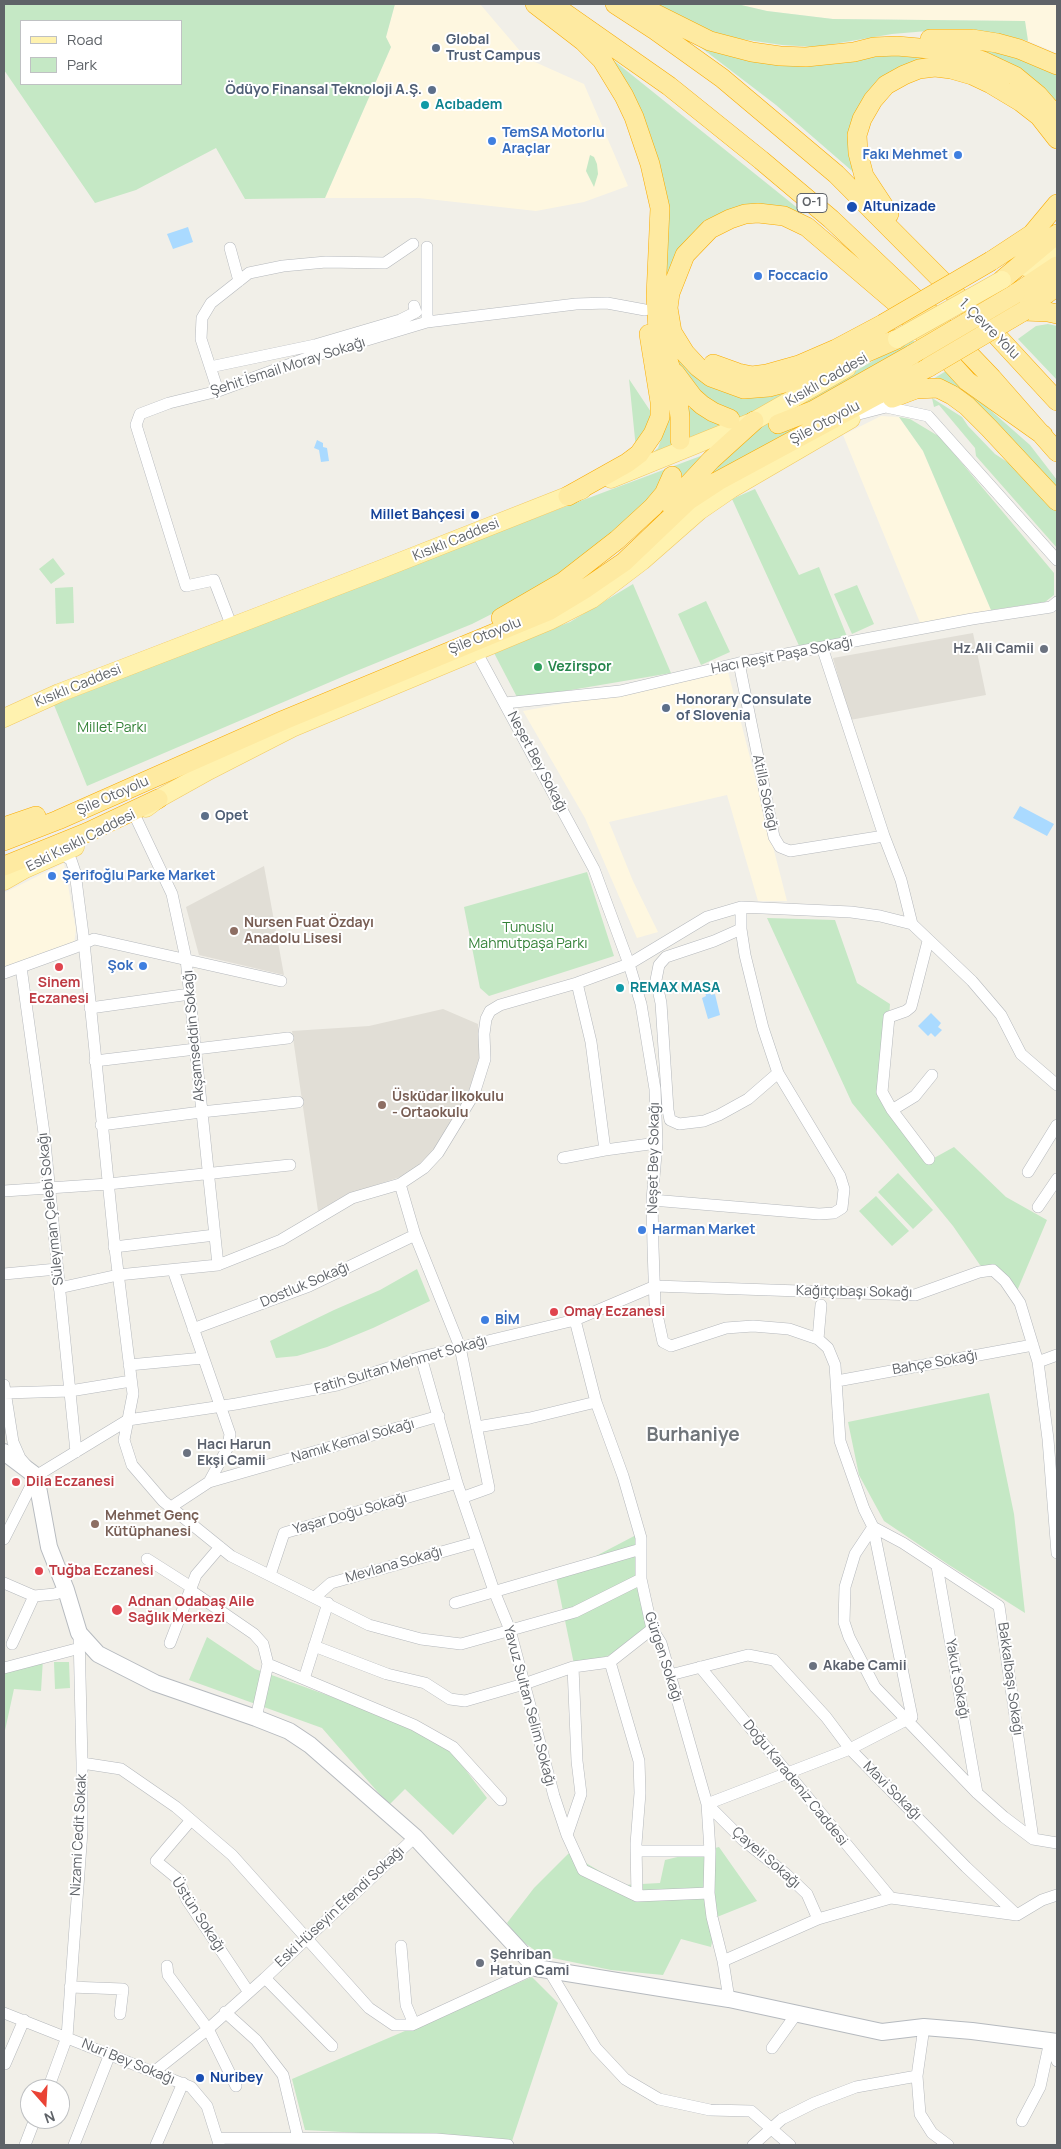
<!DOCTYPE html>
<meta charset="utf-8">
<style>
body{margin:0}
#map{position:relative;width:1061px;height:2149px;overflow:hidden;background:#f1efe8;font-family:Manrope,sans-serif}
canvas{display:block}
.frame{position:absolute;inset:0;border:5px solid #5f6368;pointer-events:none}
.legend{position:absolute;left:20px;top:20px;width:162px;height:65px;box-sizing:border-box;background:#fff;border:1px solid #bfc1c3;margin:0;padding:6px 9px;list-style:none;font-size:15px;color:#5f6368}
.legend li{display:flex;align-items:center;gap:10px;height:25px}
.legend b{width:25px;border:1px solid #bfc1c3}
.north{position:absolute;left:20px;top:2079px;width:50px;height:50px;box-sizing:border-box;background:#fff;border:1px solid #bfc1c3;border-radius:50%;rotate:161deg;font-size:14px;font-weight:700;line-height:20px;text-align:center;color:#5f6368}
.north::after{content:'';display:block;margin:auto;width:18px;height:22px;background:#ea4335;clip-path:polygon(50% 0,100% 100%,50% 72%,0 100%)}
</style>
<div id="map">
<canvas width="1061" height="2149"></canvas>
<div class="frame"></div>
<ul class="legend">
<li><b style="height:6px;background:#fff2af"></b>Road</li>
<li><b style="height:14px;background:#c5e8c5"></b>Park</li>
</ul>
<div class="north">N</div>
</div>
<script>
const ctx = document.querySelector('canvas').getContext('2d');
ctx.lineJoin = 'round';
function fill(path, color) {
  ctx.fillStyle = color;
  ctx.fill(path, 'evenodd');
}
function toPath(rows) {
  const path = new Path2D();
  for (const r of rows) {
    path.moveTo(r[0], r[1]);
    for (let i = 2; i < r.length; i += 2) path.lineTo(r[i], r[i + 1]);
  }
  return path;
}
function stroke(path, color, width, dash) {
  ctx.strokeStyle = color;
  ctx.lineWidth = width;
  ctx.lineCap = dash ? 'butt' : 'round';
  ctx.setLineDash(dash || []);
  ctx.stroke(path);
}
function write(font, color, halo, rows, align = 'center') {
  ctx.font = font + ' Manrope,sans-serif';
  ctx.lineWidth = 4;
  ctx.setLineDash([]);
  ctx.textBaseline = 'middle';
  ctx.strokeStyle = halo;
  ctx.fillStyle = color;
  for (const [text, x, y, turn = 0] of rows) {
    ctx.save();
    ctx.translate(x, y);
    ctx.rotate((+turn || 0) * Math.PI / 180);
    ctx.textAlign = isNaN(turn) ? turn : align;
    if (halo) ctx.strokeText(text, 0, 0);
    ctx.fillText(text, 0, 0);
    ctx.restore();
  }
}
fill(toPath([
 [395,4,480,4,526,58,584,84,628,186,584,202,536,211,419,198,325,198,391,47,386,37],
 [737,4,1057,4,1057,53,1028,41,1025,21,833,19,767,11],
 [881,416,899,417,923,451,991,610,921,625,843,435],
 [727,668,787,901,758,901,727,795,609,822,633,881,658,932,637,938,585,818,523,711,698,679,698,676],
 [64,863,76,930,74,943,4,977,4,893]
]), '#fef7e0');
fill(toPath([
 [973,633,986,695,850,720,833,658],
 [264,866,284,975,199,955,186,907],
 [443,1009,478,1024,480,1060,471,1087,452,1122,435,1149,409,1174,346,1195,318,1211,292,1031,369,1026]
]), '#e1ded6');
fill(toPath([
 [4,4,395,4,386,37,391,47,325,198,245,199,216,148,136,190,95,203,4,70],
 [181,21,181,84,21,84,21,21],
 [648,4,737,4,767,11,833,19,1025,21,1028,41,1000,34,939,30,892,34,816,47,782,45,713,35],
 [949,42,991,48,1057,71,1057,105],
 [695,43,732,56,898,51,959,58,1026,91,944,64,861,106,859,177,776,105],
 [607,55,805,214,793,210,708,224,687,240,675,257,668,278,685,364,802,386,747,417,640,464,658,448,671,411,685,410,696,405,695,391,680,370,669,344,661,177,650,134,640,110,630,88],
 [590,155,594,157,597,164,598,174,594,187,586,171],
 [1057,273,1020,307,692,489,743,438,779,415,911,339,916,343],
 [1048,324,1057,326,1057,380,1018,339,1036,326],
 [946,371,1030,445,1057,480,1057,493,953,387,933,379],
 [629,379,651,412,647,435,636,449],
 [932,398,962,417,968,426,995,454,1015,467,1057,512,1057,548,976,456,975,448,939,405,934,407],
 [899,417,910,419,940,437,1054,573,1054,595,1045,602,991,610,923,451],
 [706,454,675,491,657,492,586,556,531,594,472,624,349,674,87,786,54,705,340,591],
 [755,489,799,575,819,567,848,639,801,650,732,499],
 [53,558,65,574,51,584,39,569],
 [633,584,671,673,518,699,493,651,570,622],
 [857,585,874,624,852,634,834,594],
 [73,587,74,623,56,624,55,588],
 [706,601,730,652,701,665,678,614],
 [587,872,614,956,489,996,480,988,464,907],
 [767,918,835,920,857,983,890,1004,883,1097,934,1158,954,1147,1006,1197,1047,1220,1017,1291,980,1265,953,1226,852,1103],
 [898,1173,933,1210,913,1229,878,1192],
 [876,1196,909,1231,892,1246,859,1211],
 [417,1269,430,1301,373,1328,327,1347,297,1356,276,1358,270,1341,334,1310,380,1290],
 [989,1393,1014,1514,1025,1613,949,1565,884,1521,859,1475,848,1422],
 [638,1534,649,1639,575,1669,556,1577],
 [207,1637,255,1669,393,1719,449,1748,487,1798,453,1835,405,1789,389,1805,322,1728,189,1680],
 [43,1659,41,1691,14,1689,4,1735,4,1671],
 [54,1662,69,1662,70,1688,55,1689],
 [719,1847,757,1901,717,1917,711,1947,681,1939,663,1975,611,1970,543,1956,519,1939,507,1923,534,1888,569,1853,623,1885,660,1883,665,1860],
 [532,1977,558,2003,512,2141,305,2130,292,2079]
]), '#c5e8c5');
fill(toPath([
 [188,227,193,242,173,249,167,234],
 [317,440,323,443,323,447,327,448,329,461,321,462,319,450,314,448],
 [1020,806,1054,824,1047,836,1013,818],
 [710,990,711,995,715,994,720,1015,708,1019,702,998,706,996,705,992],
 [931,1013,941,1023,938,1027,942,1030,935,1037,931,1033,928,1036,918,1026]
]), '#aadaff');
const minor = toPath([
 [427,247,427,322],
 [230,248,239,281],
 [210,367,315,345,400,320,416,312,414,306],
 [218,391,201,339,202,318,211,303,249,273,283,266,326,262,385,263,413,244],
 [859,414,886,407,928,416,1057,560],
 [232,627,214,580,186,586,136,425,140,414,169,403,218,391,307,358,427,322,576,304,607,303,645,310],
 [822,647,884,836,901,880,912,924],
 [476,651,594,869,629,964,641,1004,655,1089,657,1143,652,1200,653,1247,655,1305,663,1342,671,1346,726,1328,753,1326,789,1329,818,1339,828,1348,835,1365,840,1441,864,1509,873,1527,912,1717,850,1749,707,1804,743,1840,786,1874,807,1894,818,1919],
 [739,663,774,837,780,847,790,851,884,836],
 [505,703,620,691,739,663,812,649,972,619,1051,607,1057,602],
 [135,816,172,894,186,959,218,1265],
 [58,856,65,856,71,860,75,872,84,942,114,1240,133,1394,124,1440,132,1465,163,1501,231,1556,369,1625,421,1639,461,1644,575,1612,641,1579],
 [741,929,714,941,666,957,659,965,656,980,661,1003,668,1110,670,1120,679,1124,704,1121,719,1115,748,1099,778,1073],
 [928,941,911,1007,906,1011,889,1017,882,1092,892,1110,929,1159],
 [21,967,44,1133,76,1452],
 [4,973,76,947,94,939,281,981],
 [577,983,591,1042,605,1150],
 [90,1008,190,994],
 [95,1061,288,1038],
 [892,1110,915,1096,932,1075],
 [101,1125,201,1112,298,1102],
 [563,1158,605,1150,657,1143],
 [1028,1172,1057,1125],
 [400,1184,415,1235,460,1347,489,1488,464,1497],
 [4,1191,108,1184,290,1165],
 [652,1200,819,1214,834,1213,842,1208,844,1189,840,1176,778,1073,763,1028,745,955,741,929,741,907],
 [1038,1207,1057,1179],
 [114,1247,215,1235],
 [4,1274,57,1269],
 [59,1288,118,1275,218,1265,281,1240,352,1198,400,1184,424,1168,438,1153,474,1094,485,1059,484,1034,486,1019,490,1011,500,1005,577,983,629,964,707,917,741,907,851,912,880,916,912,924,972,981,1001,1015,1021,1054,1057,1085],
 [575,1320,596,1402,623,1476,641,1538,641,1579,652,1629,661,1643,707,1804,710,1851,709,1893,712,1917,723,1961,729,1999],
 [193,1329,309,1286,415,1235],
 [818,1339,821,1305],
 [421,1357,457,1483,494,1591,510,1630,554,1796,567,1835,583,1870,637,1896,709,1893],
 [1038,1362,1057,1355],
 [129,1365,203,1358],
 [837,1381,1033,1345],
 [4,1385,13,1442,20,1458,26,1465],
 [5,1393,70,1391,131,1381],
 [477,1427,530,1418,596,1402],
 [36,1476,128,1420,236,1404,337,1385,421,1357,575,1320,655,1286,915,1295,979,1272,993,1270,1005,1281,1020,1303,1038,1362,1048,1439,1057,1553],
 [209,1482,439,1416],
 [171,1507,209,1482,228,1447,230,1434,173,1270],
 [873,1527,855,1554,845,1587,844,1622,849,1637,875,1687,977,1793,1004,1817,1033,1839,1057,1843],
 [873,1527,903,1543,999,1606,1033,1839],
 [4,1539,36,1476],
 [147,1559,191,1587],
 [937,1566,977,1793],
 [270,1575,284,1533,457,1483],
 [4,1583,34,1596,55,1594,66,1590],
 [190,1590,254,1634,263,1644,268,1664],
 [315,1597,331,1583,477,1542],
 [455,1603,641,1549],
 [170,1643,196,1575,220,1547],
 [12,1644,34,1596],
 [314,1646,387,1674,425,1683,450,1699,465,1701,524,1684,573,1667,610,1662,652,1629],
 [610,1662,639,1761,640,1793,636,1844,637,1896],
 [700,1667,891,1898],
 [4,1668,80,1648],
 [670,1675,748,1655,774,1660,826,1717,850,1749,966,1867,1017,1915],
 [304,1679,328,1603],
 [256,1718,268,1664,414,1725,453,1747,501,1800],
 [82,1763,121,1769,176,1807,232,1855,369,2008,394,2025,412,2025,536,1968],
 [191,1820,156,1861,178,1879,187,1900,248,1991],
 [567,1835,581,1794,577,1761,573,1667],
 [636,1851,710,1851],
 [401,1946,406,2005,414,2024],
 [723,1961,818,1919,891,1898,1017,1915,1042,1900,1057,1895],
 [167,1966,168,1975,208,2029,236,2086],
 [548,1969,596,2048,625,2079,659,2099,710,2110,751,2111,790,2145],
 [265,1978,332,2046],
 [70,1987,123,1989,120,2014],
 [225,2012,256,2040,283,2075,298,2138],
 [4,2013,191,2087,207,2106,219,2144],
 [924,2027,917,2076,920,2114,932,2133,948,2145],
 [1051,2041,1057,2061],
 [772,2048,797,2013],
 [5,2064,24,2020],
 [155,2071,208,2029,265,1978,415,1837],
 [48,2089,67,2037,82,1831,82,1763,79,1633],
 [1022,2121,1040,2087,1050,2041],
 [217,2138,436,2139,508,2145],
 [25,2145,35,2119],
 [74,2145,110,2054],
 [156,2145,183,2083],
 [753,2145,782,2119,814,2103,856,2087,917,2076]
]);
const secondary = toPath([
 [4,1452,36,1476,49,1547,66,1590,79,1633,98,1654,155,1683,256,1718,289,1731,310,1745,415,1837,536,1968,729,1999,882,2032,924,2027,972,2031,1057,2042]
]);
const primary = toPath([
 [1025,267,1057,250],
 [611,479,754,421,847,368],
 [4,718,59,693,379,570,582,490],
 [146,808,158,799,210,770,292,728,549,621,592,599,642,561,699,511,731,489,851,419],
 [4,881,25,869,75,847]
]);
const trunk = toPath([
 [535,4,583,41,602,60,624,96,634,117,650,164,660,208,656,296,658,331,676,384,680,417,680,440],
 [552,4,669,86,761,160,831,219,925,308,992,378,1057,452],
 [615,4,655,30,722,78,836,174,997,336,1057,401],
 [636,4,710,41,752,52,780,56,806,57,854,52,874,47,897,46,952,51,983,61,1015,76,1038,95,1057,117],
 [930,39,972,39,997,43,1019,49,1057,65],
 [889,214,864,176,858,153,857,135,862,119,873,100,886,85,904,75,919,69,935,67,951,69,972,75,991,84,1021,102,1039,116,1057,139],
 [991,261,1032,234,1057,204],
 [1002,280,1057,234],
 [1015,294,1057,266],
 [1024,311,1057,286],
 [1024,311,1048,312,1057,314],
 [897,339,817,374,769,387,744,389,711,377,698,367,685,353,672,332,668,308,670,293,685,255,710,229,730,219,745,214,758,213,784,216,807,227,895,302,967,381,1043,435],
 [713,364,738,373,752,376,767,374,799,365,836,349,883,324],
 [675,373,693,397,702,405,713,412,730,419],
 [892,398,916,389,938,388,952,395,967,406,989,428,1057,501],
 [778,424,814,410,913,354],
 [568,496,627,463,639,454,653,434,660,417,660,402,649,334],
 [670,504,711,460,754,421],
 [501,618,563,582,617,540,653,507,664,494,672,476],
 [4,827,36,816],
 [4,841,58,820,284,720,548,611,586,588,624,562,689,500,718,481,929,367],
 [4,866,88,832,158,799]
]);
stroke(minor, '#b5b8bc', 12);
stroke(secondary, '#b6babf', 18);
stroke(primary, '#f2c960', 19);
stroke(trunk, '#f9ab00', 20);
stroke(minor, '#fff', 11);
stroke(secondary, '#fff', 16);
stroke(primary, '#fff2af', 18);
stroke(trunk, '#feeaa1', 19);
const primaryBridge = toPath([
 [897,339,1002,280]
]);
const trunkBridge = toPath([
 [883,324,991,261],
 [913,354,1015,294],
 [929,367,1024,311]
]);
stroke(primaryBridge, '#f2c960', 19, []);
stroke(trunkBridge, '#f9ab00', 20, []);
stroke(primaryBridge, '#fff2af', 18);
stroke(trunkBridge, '#feeaa1', 19);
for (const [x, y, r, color] of [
 [436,48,5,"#5c6f8a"],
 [432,90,5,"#5c6f8a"],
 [425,105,5,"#0f9aa8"],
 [492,141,5,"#3f7fe0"],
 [958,155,5,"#3f7fe0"],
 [852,207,6,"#1a4fb4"],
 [758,276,5,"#3f7fe0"],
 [475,515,5,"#1a4fb4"],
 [1044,649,5,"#6b7280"],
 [538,667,5,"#2e9e5b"],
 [666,708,5,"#5c6f8a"],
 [205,816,5,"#5c6f8a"],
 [52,876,5,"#3f7fe0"],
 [234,931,5,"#8d6e63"],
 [143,966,5,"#3f7fe0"],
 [59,967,5,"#e0444e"],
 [620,988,5,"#0f9aa8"],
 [382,1105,5,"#8d6e63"],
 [642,1230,5,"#3f7fe0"],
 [554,1312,5,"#e0444e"],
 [485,1320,5,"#3f7fe0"],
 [187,1453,5,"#6b7280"],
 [16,1482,5,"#e0444e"],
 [95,1524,5,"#8d6e63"],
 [39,1571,5,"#e0444e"],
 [117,1610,6,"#e0444e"],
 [813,1666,5,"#6b7280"],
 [480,1963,5,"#6b7280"],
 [200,2078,5,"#1a4fb4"]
]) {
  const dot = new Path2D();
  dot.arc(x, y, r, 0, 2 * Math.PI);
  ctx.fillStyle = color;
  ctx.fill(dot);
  stroke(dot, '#fff', 2);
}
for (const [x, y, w] of [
 [812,203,30]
]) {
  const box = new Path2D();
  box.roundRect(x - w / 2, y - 9.5, w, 19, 4);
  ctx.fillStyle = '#fff';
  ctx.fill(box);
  stroke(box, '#5f6368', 1);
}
write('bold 12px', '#5f6368', null, [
 ["O-1",812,203]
]);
write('bold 14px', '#4e5e75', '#fff', [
 ["Global",446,40],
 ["Trust Campus",446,56],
 ["Ödüyo Finansal Teknoloji A.Ş.",422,90,"right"],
 ["Honorary Consulate",676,700],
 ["of Slovenia",676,716],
 ["Opet",215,816]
], 'left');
write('bold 14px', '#0d838f', '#fff', [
 ["Acıbadem",435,105],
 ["REMAX MASA",630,988]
], 'left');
write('bold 14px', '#366cbe', '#fff', [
 ["TemSA Motorlu",502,133],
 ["Araçlar",502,149],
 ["Fakı Mehmet",948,155,"right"],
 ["Foccacio",768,276],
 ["Şerifoğlu Parke Market",62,876],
 ["Şok",133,966,"right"],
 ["Harman Market",652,1230],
 ["BİM",495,1320]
], 'left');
write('bold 14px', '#164399', '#fff', [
 ["Altunizade",863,207],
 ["Millet Bahçesi",465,515,"right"],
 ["Nuribey",210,2078]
], 'left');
write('14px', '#5f6368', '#fff', [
 ["1. Çevre Yolu",989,329,45],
 ["Şehit İsmail Moray Sokağı",288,367,-18],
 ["Kısıklı Caddesi",827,380,-30],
 ["Şile Otoyolu",825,423,-28],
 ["Kısıklı Caddesi",456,540,-22],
 ["Şile Otoyolu",485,636,-22],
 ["Hacı Reşit Paşa Sokağı",782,656,-11],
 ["Kısıklı Caddesi",78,686,-22],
 ["Neşet Bey Sokağı",537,762,62],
 ["Atilla Sokağı",765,793,78],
 ["Şile Otoyolu",113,796,-24],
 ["Eski Kısıklı Caddesi",81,841,-27],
 ["Akşamseddin Sokağı",194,1036,-95],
 ["Neşet Bey Sokağı",654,1158,-89],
 ["Süleyman Çelebi Sokağı",51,1209,-96],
 ["Dostluk Sokağı",305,1285,-23],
 ["Kağıtçıbaşı Sokağı",854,1292,1],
 ["Bahçe Sokağı",935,1363,-10],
 ["Fatih Sultan Mehmet Sokağı",401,1365,-16],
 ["Namık Kemal Sokağı",353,1441,-16],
 ["Yaşar Doğu Sokağı",350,1514,-16],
 ["Mevlana Sokağı",394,1565,-16],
 ["Gürgen Sokağı",663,1657,72],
 ["Yakut Sokağı",957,1679,80],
 ["Bakkalbaşı Sokağı",1010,1679,82],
 ["Yavuz Sultan Selim Sokağı",529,1706,75],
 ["Doğu Karadeniz Caddesi",795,1783,51],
 ["Mavi Sokağı",892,1791,45],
 ["Nizami Cedit Sokak",79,1835,-87],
 ["Çayeli Sokağı",766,1858,41],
 ["Eski Hüseyin Efendi Sokağı",340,1907,-43],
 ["Üstün Sokağı",198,1915,57],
 ["Nuri Bey Sokağı",128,2062,22]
]);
write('bold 14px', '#5b616d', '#fff', [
 ["Hz.Ali Camii",1034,649,"right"],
 ["Hacı Harun",197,1445],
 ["Ekşi Camii",197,1461],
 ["Akabe Camii",823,1666],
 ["Şehriban",490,1955],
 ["Hatun Cami",490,1971]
], 'left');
write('bold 14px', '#27864d', '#fff', [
 ["Vezirspor",548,667]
], 'left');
write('14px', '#348238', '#fff', [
 ["Millet Parkı",112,728],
 ["Tunuslu",528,928],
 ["Mahmutpaşa Parkı",528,944]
]);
write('bold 14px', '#785e54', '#fff', [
 ["Nursen Fuat Özdayı",244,923],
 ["Anadolu Lisesi",244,939],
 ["Üsküdar İlkokulu",392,1097],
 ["- Ortaokulu",392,1113],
 ["Mehmet Genç",105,1516],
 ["Kütüphanesi",105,1532]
], 'left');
write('bold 14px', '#be3a42', '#fff', [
 ["Sinem",59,983,"center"],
 ["Eczanesi",59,999,"center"],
 ["Omay Eczanesi",564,1312],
 ["Dila Eczanesi",26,1482],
 ["Tuğba Eczanesi",49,1571],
 ["Adnan Odabaş Aile",128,1602],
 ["Sağlık Merkezi",128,1618]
], 'left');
write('bold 19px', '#70757a', '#fff', [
 ["Burhaniye",693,1436]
]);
</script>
